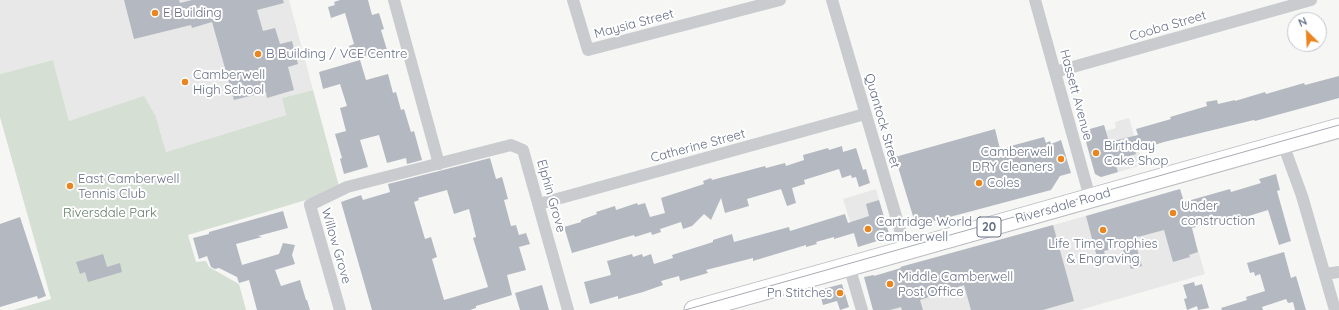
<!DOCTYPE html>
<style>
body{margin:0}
#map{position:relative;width:1339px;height:310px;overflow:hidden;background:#f6f7f4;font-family:Quicksand,sans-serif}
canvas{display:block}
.north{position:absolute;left:1287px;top:12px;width:40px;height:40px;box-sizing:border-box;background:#fff;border:1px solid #c1c5cf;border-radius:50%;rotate:336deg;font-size:11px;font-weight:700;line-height:16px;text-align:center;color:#656e86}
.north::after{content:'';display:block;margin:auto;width:14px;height:18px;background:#ea8620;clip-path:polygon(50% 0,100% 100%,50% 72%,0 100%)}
</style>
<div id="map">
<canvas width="1339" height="310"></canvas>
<div class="north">N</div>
</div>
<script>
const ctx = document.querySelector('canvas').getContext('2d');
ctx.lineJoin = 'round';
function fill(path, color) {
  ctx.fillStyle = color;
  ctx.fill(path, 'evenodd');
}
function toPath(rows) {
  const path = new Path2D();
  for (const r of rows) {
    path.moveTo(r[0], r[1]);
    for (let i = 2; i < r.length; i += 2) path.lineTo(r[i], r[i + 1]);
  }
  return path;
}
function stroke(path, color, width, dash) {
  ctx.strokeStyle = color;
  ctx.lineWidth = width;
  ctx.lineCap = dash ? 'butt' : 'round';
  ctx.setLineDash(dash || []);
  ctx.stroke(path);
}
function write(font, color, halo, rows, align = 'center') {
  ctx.font = font + ' Quicksand,sans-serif';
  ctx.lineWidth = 4;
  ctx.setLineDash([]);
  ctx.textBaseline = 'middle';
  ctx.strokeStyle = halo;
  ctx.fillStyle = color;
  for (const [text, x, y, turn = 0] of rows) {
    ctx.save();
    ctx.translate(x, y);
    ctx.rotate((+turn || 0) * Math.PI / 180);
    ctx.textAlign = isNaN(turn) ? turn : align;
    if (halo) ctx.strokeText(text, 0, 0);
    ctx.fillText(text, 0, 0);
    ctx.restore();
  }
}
fill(toPath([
 [0,0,289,0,313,90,282,98,286,115,166,152,156,117,92,115,69,121,53,60,0,74],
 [1129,118,1143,165,1101,177,1095,174,1083,131,1104,125,1106,131,1116,128,1115,122],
 [876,189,890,237,858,247,843,199],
 [1180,189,1205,274,1080,310,873,310,864,277,874,275,875,276,910,265,910,266]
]), '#e7e8e7');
fill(toPath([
 [53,60,69,121,144,96,156,117,166,152,286,115,282,98,313,90,340,190,188,235,196,262,206,261,209,267,239,284,246,310,13,310,51,299,0,117,0,74]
]), '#d6dfd4');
fill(toPath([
 [124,0,179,0,180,3,192,0,283,0,284,3,257,10,263,31,275,28,280,44,292,41,298,64,288,67,294,90,267,98,266,92,234,100,212,22,192,28,191,25,134,39],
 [340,0,368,0,372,15,379,13,384,29,381,30,387,50,353,59,349,46,354,44,345,13,331,18,328,7,335,5,334,2],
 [360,60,366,80,388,74,393,93,396,92,401,110,404,109,411,132,414,131,422,160,407,164,406,158,387,163,379,135,360,140,368,167,344,174,340,159,342,158,335,134,346,131,340,108,347,106,340,84,323,89,319,72],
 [1339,76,1339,98,1255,121,1254,120,1164,142,1135,151,1136,154,1126,157,1127,160,1115,163,1118,172,1101,177,1095,174,1083,131,1104,125,1109,142,1138,135,1136,129,1171,119,1170,117,1207,106,1206,102,1217,100,1218,104,1235,100,1235,101,1265,92,1266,94,1304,83,1305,85],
 [995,129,1000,149,1044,137,1046,143,1050,141,1051,144,1061,140,1071,173,1060,176,1051,190,916,226,895,157],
 [842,146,843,152,856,148,863,170,866,169,870,183,859,187,856,177,852,178,851,175,842,178,839,169,804,180,805,184,792,188,796,203,787,206,781,189,747,199,749,206,725,213,721,198,711,220,704,214,692,226,683,229,681,222,660,229,661,232,652,235,651,232,635,237,634,235,572,253,564,227,581,222,581,220,597,214,596,212,615,206,616,210,637,203,638,205,645,203,650,217,665,213,661,198,704,184,703,181,711,178,712,180,765,166,766,168,785,163,786,166,804,160,803,155,828,148,829,150],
 [490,158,496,179,502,177,508,199,504,200,511,226,516,225,519,235,526,233,530,244,519,247,526,270,507,275,512,295,476,306,476,308,470,310,372,310,341,202,361,195,363,200,390,192,388,184],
 [447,190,454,214,469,209,476,237,473,238,488,287,444,300,432,259,437,257,431,237,425,239,414,202,419,200,418,198],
 [1276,174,1280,190,1277,191,1291,241,1279,245,1268,210,1239,219,1240,223,1232,225,1230,218,1192,228,1198,252,1189,255,1190,257,1173,262,1164,230,1134,238,1142,266,1131,269,1129,263,1127,264,1122,246,1104,251,1106,259,1098,261,1086,216,1180,189,1184,202,1230,189,1231,192,1261,183,1259,179],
 [879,200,889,234,876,238,877,241,858,247,854,233,834,239,834,237,816,242,817,244,806,247,806,245,753,261,753,258,706,270,708,273,680,281,679,276,661,281,663,285,643,292,618,299,618,296,590,304,584,282,611,275,607,261,632,254,633,257,642,254,643,257,651,254,654,264,673,258,672,255,713,242,713,240,732,234,734,242,789,227,790,231,845,214,848,223,869,216,866,204],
 [283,211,288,228,258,236,262,237,236,244,242,265,279,254,283,243,295,245,292,255,295,264,275,270,281,286,300,280,306,300,307,300,310,310,257,310,249,280,239,283,237,277,219,268,215,269,211,267,207,256,199,259,193,238,209,234,209,232],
 [20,217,46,296,38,299,37,296,0,307,0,224],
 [1053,225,1074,301,1043,310,971,310,964,285,920,300,923,310,902,310,901,307,890,310,873,310,864,277,874,275,874,276,901,268,900,267],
 [1284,252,1291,278,1296,276,1306,310,1295,310,1293,302,1288,303,1286,299,1262,307,1263,310,1222,310,1221,308,1247,300,1246,297,1265,291,1260,274,1255,276,1254,272,1250,273,1247,263],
 [103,254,107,267,120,263,122,272,88,282,85,272,80,274,76,262],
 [1194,282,1195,286,1202,284,1209,308,1198,310,1197,306,1187,310,1184,299,1187,298,1183,285],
 [842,284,849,307,840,310,837,301,823,305,819,290],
 [542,285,549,310,520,310,515,293]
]), '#b4b8c0');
const primary = toPath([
 [694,310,1339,128]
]);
stroke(primary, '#bbbdc2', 21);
stroke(toPath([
 [394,0,439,164],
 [573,0,588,50,780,0],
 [832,0,906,250],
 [1035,0,1090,198],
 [1055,72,1311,0],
 [1283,144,1302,196,1335,310],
 [539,204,865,114],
 [849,266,862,310],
 [1325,274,1339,272],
 [340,310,310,205,347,187,511,145,523,150,568,310]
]), '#c9cbcf', 12);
stroke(primary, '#fff', 19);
stroke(toPath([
 [685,310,1339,125]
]), '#a8abb3', 1);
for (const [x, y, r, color] of [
 [155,13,4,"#ea8620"],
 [258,54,4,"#ea8620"],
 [185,82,4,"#ea8620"],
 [1096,153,4,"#ea8620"],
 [1061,159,4,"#ea8620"],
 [979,183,4,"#ea8620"],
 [70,186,4,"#ea8620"],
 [1173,213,4,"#ea8620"],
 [868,229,4,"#ea8620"],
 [1103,230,4,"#ea8620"],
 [890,284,4,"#ea8620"],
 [840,293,4,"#ea8620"]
]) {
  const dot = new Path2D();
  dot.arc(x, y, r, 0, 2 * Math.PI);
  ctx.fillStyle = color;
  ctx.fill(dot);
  stroke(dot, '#fff', 1.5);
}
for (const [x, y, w] of [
 [989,227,24]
]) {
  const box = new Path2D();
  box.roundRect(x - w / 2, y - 10, w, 20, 3);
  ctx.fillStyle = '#fff';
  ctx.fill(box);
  stroke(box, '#656e86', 1);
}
write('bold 12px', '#656e86', null, [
 ["20",989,227]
]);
write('13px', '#656e86', '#fff', [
 ["E Building",163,13],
 ["B Building / VCE Centre",266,54],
 ["Camberwell",193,75],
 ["High School",193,90],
 ["Birthday",1104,146],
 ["Cake Shop",1104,161],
 ["Camberwell",1053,152,"right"],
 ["DRY Cleaners",1053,167,"right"],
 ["East Camberwell",78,179],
 ["Tennis Club",78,194],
 ["Coles",987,183],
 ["Under",1181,206],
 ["construction",1181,221],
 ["Cartridge World",876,222],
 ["Camberwell",876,237],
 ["Life Time Trophies",1103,244,"center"],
 ["& Engraving",1103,259,"center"],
 ["Middle Camberwell",898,277],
 ["Post Office",898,292],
 ["Pn Stitches",832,293,"right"]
], 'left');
write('13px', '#656e86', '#fff', [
 ["Maysia Street",634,24,-15],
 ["Cooba Street",1168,26,-16],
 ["Hassett Avenue",1076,95,75],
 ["Quantock Street",882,121,74],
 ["Catherine Street",698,146,-15],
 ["Elphin Grove",551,196,74],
 ["Riversdale Road",1063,206,-16],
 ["Willow Grove",336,246,74]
]);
write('13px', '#607862', '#fff', [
 ["Riversdale Park",110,213]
]);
</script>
